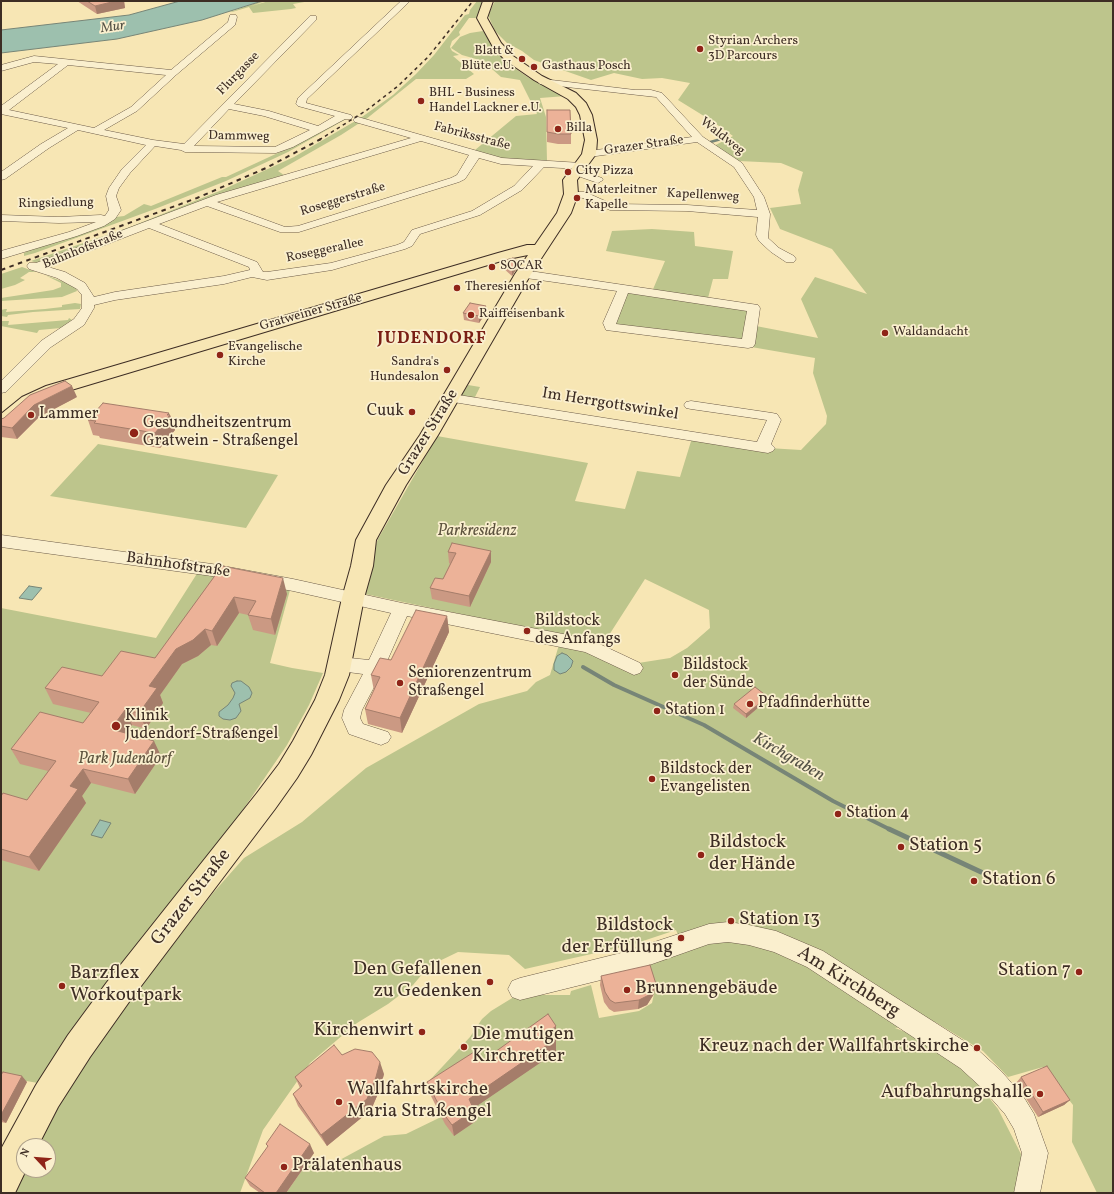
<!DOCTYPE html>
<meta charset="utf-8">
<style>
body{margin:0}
#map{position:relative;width:1114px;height:1194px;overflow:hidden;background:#f7e6b4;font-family:Vollkorn,serif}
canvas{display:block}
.frame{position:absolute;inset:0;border:2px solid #3d2d24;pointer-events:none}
.north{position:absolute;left:16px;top:1138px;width:40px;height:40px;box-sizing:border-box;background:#faefce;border:1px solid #aea18a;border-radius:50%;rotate:296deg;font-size:11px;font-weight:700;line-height:16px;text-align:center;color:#3d2d24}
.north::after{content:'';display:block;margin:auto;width:14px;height:18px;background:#8f2418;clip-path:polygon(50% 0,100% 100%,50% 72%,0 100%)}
</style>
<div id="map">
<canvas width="1114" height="1194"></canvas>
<div class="frame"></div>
<div class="north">N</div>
</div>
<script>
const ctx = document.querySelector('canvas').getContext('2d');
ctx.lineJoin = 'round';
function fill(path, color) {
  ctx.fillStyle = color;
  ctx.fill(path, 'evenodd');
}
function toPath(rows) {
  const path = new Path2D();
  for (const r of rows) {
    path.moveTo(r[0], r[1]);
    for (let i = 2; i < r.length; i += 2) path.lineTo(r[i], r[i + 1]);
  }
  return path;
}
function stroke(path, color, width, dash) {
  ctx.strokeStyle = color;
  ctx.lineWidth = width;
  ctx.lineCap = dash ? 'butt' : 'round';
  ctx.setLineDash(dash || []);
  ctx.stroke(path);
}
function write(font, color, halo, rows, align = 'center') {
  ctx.font = font + ' Vollkorn,serif';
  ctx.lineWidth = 3.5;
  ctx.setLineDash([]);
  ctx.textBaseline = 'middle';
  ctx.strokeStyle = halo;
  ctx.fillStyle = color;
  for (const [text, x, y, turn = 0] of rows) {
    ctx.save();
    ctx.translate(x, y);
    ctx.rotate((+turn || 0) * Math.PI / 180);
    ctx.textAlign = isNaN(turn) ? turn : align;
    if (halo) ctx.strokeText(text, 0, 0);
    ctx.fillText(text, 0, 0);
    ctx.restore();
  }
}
fill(toPath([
 [262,1,266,1,251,6,269,1,310,1,293,4,296,8,291,9,253,13,249,7,232,12,230,12],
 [477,1,485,1,479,18,469,18,459,32,460,35,452,41,450,47,452,51,459,55,453,56,474,74,466,79,416,79,365,120,359,119,393,95,416,74,434,55,465,15,469,14,470,10],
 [495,1,1113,1,1113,1193,1097,1193,1072,1142,1073,1105,1043,1067,1008,1077,983,1051,935,1022,895,1028,911,1034,967,1070,998,1109,1023,1158,1022,1193,286,1193,309,1160,325,1168,384,1136,406,1134,441,1117,471,1110,525,1043,429,1087,430,1080,470,1037,482,1019,491,1011,522,992,524,999,534,995,570,995,571,991,591,985,599,1018,639,1011,652,1003,654,994,646,965,685,952,676,930,631,945,525,969,509,955,458,952,429,966,413,985,388,1004,357,1023,310,1063,263,1130,240,1193,15,1193,25,1170,48,1170,48,1146,37,1146,57,1108,81,1070,124,1008,213,893,244,858,302,822,366,768,479,704,527,691,536,682,550,675,561,638,531,629,365,594,368,564,378,539,437,436,588,463,575,501,625,509,637,471,680,477,692,438,768,448,801,450,826,424,827,416,813,373,815,358,705,339,613,326,626,291,651,294,665,261,606,251,612,231,652,229,694,232,695,246,733,251,728,279,713,279,708,298,759,306,756,326,818,338,801,299,815,277,867,294,832,249,780,229,770,208,801,204,798,190,803,172,781,163,739,161,710,148,733,136,712,121,678,100,690,83,662,78,642,79,614,73,591,80,534,60,522,51,507,43,495,31,488,15],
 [645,579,709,610,710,628,687,648,670,658,632,664,602,646],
 [483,31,493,43,493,48,516,69,529,78,536,80,566,96,540,98,546,117,547,161,509,162,476,152,475,150,516,116,537,114,520,80,501,77,483,61,462,55,451,48,460,37,470,33],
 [348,118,288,152,226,181,155,209,35,253,24,256,24,253,29,250,108,222,116,217,124,216,144,204,151,206,222,177,226,177,280,152,339,119],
 [357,120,361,122,341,135,278,171,284,175,270,179,37,263,31,261,130,227,222,190,294,157],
 [22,267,36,272,29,272,20,278,25,280,15,285,1,289,1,274],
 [45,275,70,284,76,288,77,291,62,297,1,301,1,298,53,290,61,287,61,283],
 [75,303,81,304,80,309,33,312,8,315,7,317,1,316,1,310,5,309,7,309,6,312,45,309,62,307,62,305],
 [69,318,72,320,61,328,39,330,37,333,1,326,1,321,9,321,8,325,68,320],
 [468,385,480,387,474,399,460,397],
 [98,444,278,475,246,528,50,496],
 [198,572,290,590,270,663,292,668,323,673,309,705,287,745,236,820,38,1083,9,1078,1,1084,1,608,156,638]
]), '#bdc58c');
const water = toPath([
 [180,1,262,1,202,20,117,39,1,53,1,30,129,15,180,1],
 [29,586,42,588,32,600,19,598,29,586],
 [562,653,567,655,573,661,571,667,566,672,560,674,554,670,554,664,557,656,562,653],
 [237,681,241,681,249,687,252,693,250,698,239,704,241,711,236,718,230,720,223,719,219,716,219,712,228,705,233,698,235,693,231,686,232,683,237,681],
 [100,820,111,823,102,838,91,835,100,820]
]);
fill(water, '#9dc0ae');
stroke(water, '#778577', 1);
stroke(toPath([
 [720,140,728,135]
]), '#778577', 2);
stroke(toPath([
 [707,143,721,139]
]), '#778577', 2.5);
stroke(toPath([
 [583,667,614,685,704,725,833,801,891,830]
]), '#778577', 4);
stroke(toPath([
 [889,829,981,872]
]), '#778577', 5);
const minor = toPath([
 [401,1,410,1,307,99,306,103,351,115,353,117,351,119,345,119,293,147,276,153,185,152,181,150,155,146,130,173,119,188,116,196,121,210,115,219,104,226,77,236,1,259,1,251,69,232,96,222,59,223,1,221,1,215,59,217,101,215,105,216,109,210,106,196,109,188,122,169,146,145,78,130,49,148,5,179,1,180,1,172,41,144,68,128,1,114,1,106,58,64,34,62,1,71,1,65,34,56,171,70,228,22,230,15,236,15,237,17,235,25,176,75,137,111,104,130,153,140,184,144,310,16,316,16,316,20,234,104,269,111,318,126,335,116,298,106,296,104,298,98,401,1],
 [68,65,166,75,131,107,94,128,9,110,68,65],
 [229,109,264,116,310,130,275,147,194,146,229,109],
 [543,79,635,90,651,90,662,93,703,137,742,163,764,197,770,214,768,238,779,248,794,256,796,259,794,262,786,262,771,252,759,241,756,235,758,217,687,211,610,210,583,198,567,196,566,194,567,192,585,192,612,204,687,205,757,210,754,197,734,167,697,142,589,157,585,156,584,154,585,152,589,151,692,137,656,97,540,84,538,82,543,79],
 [358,117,502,158,581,163,586,166,581,169,544,167,522,190,480,215,420,234,412,246,405,249,332,270,267,280,252,277,224,284,115,300,94,305,94,308,84,325,51,347,6,392,1,393,1,381,41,341,74,319,82,308,82,295,77,289,57,278,29,269,27,266,29,263,36,263,216,195,411,138,355,122,353,120,355,118,358,117],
 [421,141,469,155,457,175,451,178,298,226,285,227,217,202,421,141],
 [479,158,501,164,533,166,514,186,472,211,412,230,404,242,397,245,331,263,267,272,263,272,257,262,159,224,207,206,280,232,299,232,459,182,465,179,479,158],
 [149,228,249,267,250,270,224,276,115,292,94,297,85,283,65,272,48,267,149,228],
 [576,169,602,178,603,180,598,183,572,174,571,172,576,169],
 [523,270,758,305,760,308,755,344,753,347,748,348,606,330,603,323,617,291,519,277,517,274,519,271,523,270],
 [628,293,747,311,742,339,616,324,628,293],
 [452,394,757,442,767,420,691,409,686,408,684,405,686,402,691,401,772,413,777,414,781,420,771,444,775,448,773,451,768,453,447,401,445,398,447,395,452,394],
 [1,535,212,564,293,579,402,603,589,639,640,663,643,668,640,673,634,675,585,652,407,616,384,668,362,710,360,718,363,724,388,732,391,737,388,742,381,745,349,734,342,718,344,710,363,674,340,671,334,669,331,664,334,659,340,657,369,660,391,613,293,591,212,576,1,547,1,535],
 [728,922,749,925,776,931,823,951,978,1050,1001,1071,1023,1096,1034,1114,1048,1153,1040,1193,1014,1193,1022,1153,1014,1129,1005,1114,983,1089,960,1068,807,967,774,952,749,945,728,942,709,944,621,975,520,1000,512,997,508,989,512,981,520,978,621,953,709,924,728,922]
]);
const major = toPath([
 [483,1,493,1,487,18,501,43,513,56,542,76,576,93,586,103,592,115,597,140,596,154,577,180,578,194,571,213,531,274,438,435,406,485,376,540,373,566,364,598,349,675,339,700,311,755,297,778,275,809,129,1002,90,1057,58,1107,38,1146,24,1146,24,1170,26,1170,15,1193,1,1193,1,1149,36,1085,68,1035,107,982,257,793,279,764,293,741,315,700,325,675,342,598,351,566,356,540,386,485,420,435,515,274,528,255,508,259,58,394,34,405,8,428,1,430,1,414,22,397,46,386,498,253,527,245,535,245,557,213,564,194,563,180,582,154,585,140,580,115,576,107,568,99,534,80,505,60,493,47,477,18,483,1]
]);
stroke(minor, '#6c5b48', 1);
stroke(major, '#3d2d24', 2);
fill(minor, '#faefce');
fill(major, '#f7e6b4');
stroke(toPath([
 [319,140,367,110,398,86,428,57,473,1]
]), '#3d2d24', 1.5, [3.5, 3.5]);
stroke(toPath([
 [1,270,197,198,266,168,321,139]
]), '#3d2d24', 2, [4.5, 4.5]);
fill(toPath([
 [77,1,124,1,125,8,97,14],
 [547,110,571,134,571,144,558,144,547,142],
 [503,261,517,268,512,276,503,268],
 [463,313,486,313,479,323,464,320],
 [77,397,39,417,17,439,1,437,1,419],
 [169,415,170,415,175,430,160,448,100,438,99,436,93,435,88,420],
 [491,551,491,562,470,607,432,599,430,588,443,579,450,564,449,563,448,552],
 [222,566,287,594,275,635,253,630,248,615,239,613,217,646,211,645,198,656,182,664,160,695,163,703,146,729,132,725,126,734,161,756,135,794,91,783,82,796,86,803,39,871,1,860,1,796,27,800,48,771,20,764,11,749,83,723,91,713,53,704,45,688,102,676,155,658],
 [447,616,449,632,402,733,368,724,365,709,374,691,371,675],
 [768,697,767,700,746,718,733,708,734,704],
 [601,976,654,994,647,1005,638,1009,614,1012,609,1009,604,1002,600,985],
 [556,1026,556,1052,473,1108,476,1121,454,1136,445,1124,430,1094,427,1082,481,1062],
 [384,1074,380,1089,371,1110,327,1146,298,1106,293,1094,300,1088,295,1077],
 [1,1075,27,1082,6,1123,1,1122],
 [1021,1077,1070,1100,1064,1105,1038,1117,1016,1083],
 [266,1144,314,1153,286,1193,260,1193,250,1186,245,1178,268,1147]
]), '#cb9983');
fill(toPath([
 [116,1,124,1,125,8,97,14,95,6],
 [517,261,517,268,512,276,512,269],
 [486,306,486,313,479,323,479,316],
 [72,386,77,397,39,417,17,439,12,428,34,405],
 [169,413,170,416,170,415,175,430,160,448,155,433],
 [491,551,491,562,470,607,469,596],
 [283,578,287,594,275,635,271,619],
 [234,597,239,613,217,646,212,631],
 [447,616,449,632,402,733,400,718],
 [205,629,211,645,198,656,182,664,160,695,163,703,146,729,139,713,149,686,176,649],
 [768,697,767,700,746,718,746,714],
 [125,710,132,725,119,745,111,729],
 [154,741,161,756,135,794,128,779],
 [83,769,91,783,82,796,86,803,39,871,29,857,70,786],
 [656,984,654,994,647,1005,638,1009,639,1000],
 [556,1026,556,1039,554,1040,556,1039,556,1052,471,1110,469,1099],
 [380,1062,384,1074,380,1089,371,1110,327,1146,321,1135],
 [22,1076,27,1082,6,1123,1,1119,1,1115],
 [1070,1100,1064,1105,1038,1117,1043,1112],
 [474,1110,476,1121,454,1136,452,1125],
 [310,1144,314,1153,286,1193,276,1193]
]), '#a57d6a');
const building = toPath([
 [87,1,116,1,95,6,87,1],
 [547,110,570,110,571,134,558,134,547,132,547,110],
 [513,258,517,261,512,269,503,261,513,258],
 [470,303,486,306,479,316,463,313,470,303],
 [65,381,72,386,34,405,12,428,1,426,1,419,4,418,30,395,65,381],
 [103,403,169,413,167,415,170,415,155,433,94,423,96,421,88,420,103,403],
 [452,543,491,551,469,596,430,588,435,578,443,579,456,553,448,552,452,543],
 [222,566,283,578,271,619,248,615,256,601,234,597,212,631,205,629,193,640,176,649,149,686,157,688,139,713,125,710,111,729,154,741,128,779,83,769,70,786,78,789,29,857,1,849,1,796,3,793,27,800,56,761,11,749,40,712,83,723,99,702,45,688,62,667,102,676,121,651,155,658,222,566],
 [416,610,447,616,400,718,365,709,380,677,371,675,380,658,391,660,416,610],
 [755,687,768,697,746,714,734,704,755,687],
 [650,965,656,984,649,995,639,1000,615,1003,610,1000,605,992,601,976,650,965],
 [548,1014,556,1026,550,1031,556,1039,469,1099,474,1110,452,1125,443,1113,427,1082,474,1052,481,1062,548,1014],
 [334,1045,342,1055,355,1049,372,1052,380,1062,376,1077,367,1099,321,1135,293,1094,302,1086,295,1077,334,1045],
 [1047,1066,1070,1100,1043,1112,1021,1077,1047,1066],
 [3,1072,22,1076,1,1115,1,1075,3,1072],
 [280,1124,310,1144,276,1193,265,1193,245,1178,268,1146,266,1144,280,1124]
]);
fill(building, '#ecb298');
stroke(building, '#a57d6a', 1);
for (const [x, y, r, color] of [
 [700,49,4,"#8f2418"],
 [522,59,4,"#8f2418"],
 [534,67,4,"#8f2418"],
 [421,101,4,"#8f2418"],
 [558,129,4,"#8f2418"],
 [568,172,4,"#8f2418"],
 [577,198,4,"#8f2418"],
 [492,267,4,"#8f2418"],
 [457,288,4,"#8f2418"],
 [471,315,4,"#8f2418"],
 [885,333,4,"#8f2418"],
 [220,355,4,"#8f2418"],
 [447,370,4,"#8f2418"],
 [412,412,4,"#8f2418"],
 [31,415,4,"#8f2418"],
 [134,433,5,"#8f2418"],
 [527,631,4,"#8f2418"],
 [675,675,4,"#8f2418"],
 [400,683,4,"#8f2418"],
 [750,704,4,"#8f2418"],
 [657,711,4,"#8f2418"],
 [116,726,5,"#8f2418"],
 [652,779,4,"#8f2418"],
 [838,814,4,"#8f2418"],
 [901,847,4,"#8f2418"],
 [701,855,4,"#8f2418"],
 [974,881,4,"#8f2418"],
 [731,921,4,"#8f2418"],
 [681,938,4,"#8f2418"],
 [1079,972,4,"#8f2418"],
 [490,982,4,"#8f2418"],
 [62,986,4,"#8f2418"],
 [627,990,4,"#8f2418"],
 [422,1032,4,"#8f2418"],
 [464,1047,4,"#8f2418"],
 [977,1048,4,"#8f2418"],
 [1040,1094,4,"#8f2418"],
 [339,1102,4,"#8f2418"],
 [284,1167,4,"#8f2418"]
]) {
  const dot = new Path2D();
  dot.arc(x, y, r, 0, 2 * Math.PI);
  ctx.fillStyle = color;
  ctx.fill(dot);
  stroke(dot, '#faefce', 1.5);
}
write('13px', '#3d2d24', '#faefce', [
 ["Styrian Archers",708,42],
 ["3D Parcours",708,57],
 ["Blatt &",514,52,"right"],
 ["Blüte e.U.",514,67,"right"],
 ["Gasthaus Posch",542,67],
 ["BHL - Business",429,94],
 ["Handel Lackner e.U.",429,109],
 ["Billa",566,129],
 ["City Pizza",576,172],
 ["Materleitner",585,191],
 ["Kapelle",585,206],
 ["SOCAR",500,267],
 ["Theresienhof",465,288],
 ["Raiffeisenbank",479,315],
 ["Waldandacht",893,333],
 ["Evangelische",228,348],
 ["Kirche",228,363],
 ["Sandra's",439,363,"right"],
 ["Hundesalon",439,378,"right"]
], 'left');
write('13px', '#3d2d24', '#faefce', [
 ["Flurgasse",239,74,-46],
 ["Dammweg",239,137,1],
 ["Fabriksstraße",472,137,15],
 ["Waldweg",722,137,38],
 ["Grazer Straße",644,146,-8],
 ["Kapellenweg",703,196,3],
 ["Roseggerstraße",343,200,-17],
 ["Ringsiedlung",56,204,-1],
 ["Bahnhofstraße",83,250,-22],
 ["Roseggerallee",325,251,-12],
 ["Gratweiner Straße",311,313,-16]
]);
write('italic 14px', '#555246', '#faefce', [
 ["Mur",113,28,-8]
]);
write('16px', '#3d2d24', '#faefce', [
 ["Im Herrgottswinkel",610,405,9],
 ["Grazer Straße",429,433,-58],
 ["Bahnhofstraße",178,566,8]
]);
write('16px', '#3d2d24', '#faefce', [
 ["Cuuk",404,412,"right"],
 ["Lammer",39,415],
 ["Gesundheitszentrum",143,424],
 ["Gratwein - Straßengel",143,442],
 ["Bildstock",535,622],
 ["des Anfangs",535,640],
 ["Bildstock",683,666],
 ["der Sünde",683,684],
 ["Seniorenzentrum",408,674],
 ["Straßengel",408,692],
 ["Pfadfinderhütte",758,704],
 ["Station 1",665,711],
 ["Klinik",125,717],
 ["Judendorf-Straßengel",125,735],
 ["Bildstock der",660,770],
 ["Evangelisten",660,788],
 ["Station 4",846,814]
], 'left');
write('italic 16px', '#5d533e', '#faefce', [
 ["Parkresidenz",477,532],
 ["Park Judendorf",125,760]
]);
ctx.letterSpacing = '1px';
write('bold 17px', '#7a1f14', '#faefce', [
 ["JUDENDORF",432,340]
]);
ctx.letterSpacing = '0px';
write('italic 17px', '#555246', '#faefce', [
 ["Kirchgraben",788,758,30]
]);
write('19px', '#3d2d24', '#faefce', [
 ["Bildstock",709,844],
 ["der Hände",709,866],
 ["Station 5",909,847],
 ["Station 6",982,881],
 ["Station 13",739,921],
 ["Bildstock",673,927,"right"],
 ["der Erfüllung",673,949,"right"],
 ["Den Gefallenen",482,971,"right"],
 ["zu Gedenken",482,993,"right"],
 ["Station 7",1071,972,"right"],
 ["Barzflex",70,975],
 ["Workoutpark",70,997],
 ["Brunnengebäude",635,990],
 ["Kirchenwirt",414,1032,"right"],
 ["Die mutigen",472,1036],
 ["Kirchretter",472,1058],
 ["Kreuz nach der Wallfahrtskirche",969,1048,"right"],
 ["Wallfahrtskirche",347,1091],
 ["Maria Straßengel",347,1113],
 ["Aufbahrungshalle",1032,1094,"right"],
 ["Prälatenhaus",292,1167]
], 'left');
write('19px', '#3d2d24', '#faefce', [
 ["Grazer Straße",192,898,-52],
 ["Am Kirchberg",848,983,32]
]);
</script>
